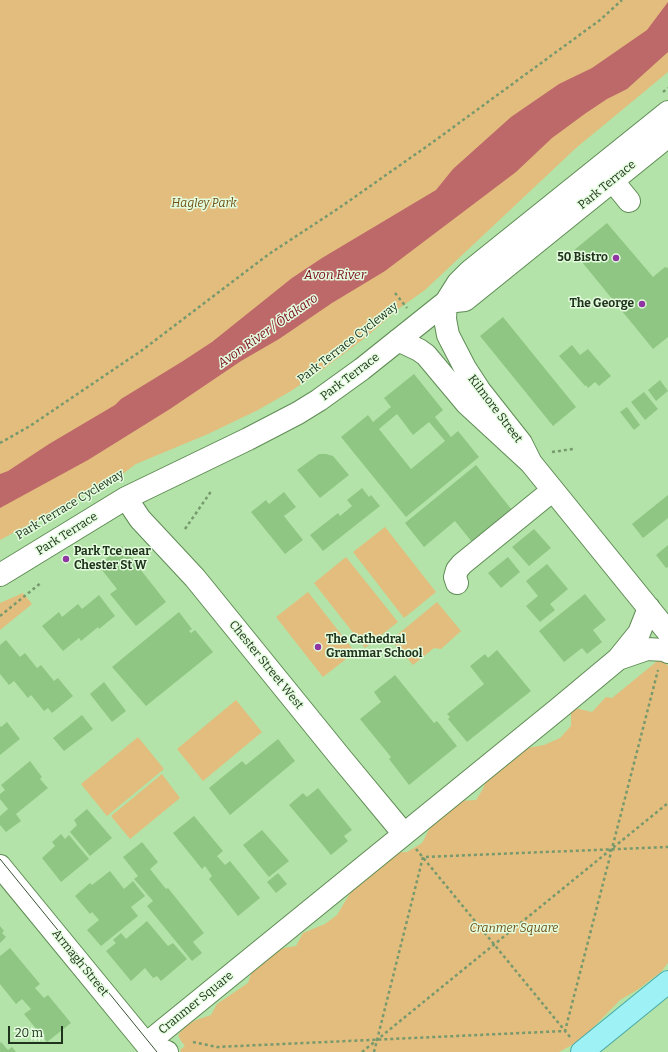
<!DOCTYPE html>
<meta charset="utf-8">
<style>
body{margin:0}
#map{position:relative;width:668px;height:1052px;overflow:hidden;background:#b3e3a8;font-family:Bitter,serif}
canvas{display:block}
.scale{position:absolute;left:8px;top:1026px;width:55px;height:18px;box-sizing:border-box;border:2px solid #20331c;border-top:0;padding-left:5px;font-size:12px;line-height:14px;white-space:nowrap;color:#20331c;-webkit-text-stroke:3px #e4fddf;paint-order:stroke}
</style>
<div id="map">
<canvas width="668" height="1052"></canvas>
<div class="scale">20 m</div>
</div>
<script>
const ctx = document.querySelector('canvas').getContext('2d');
ctx.lineJoin = 'round';
function fill(path, color) {
  ctx.fillStyle = color;
  ctx.fill(path, 'evenodd');
}
function toPath(rows) {
  const path = new Path2D();
  for (const r of rows) {
    path.moveTo(r[0], r[1]);
    for (let i = 2; i < r.length; i += 2) path.lineTo(r[i], r[i + 1]);
  }
  return path;
}
function stroke(path, color, width, dash) {
  ctx.strokeStyle = color;
  ctx.lineWidth = width;
  ctx.lineCap = dash ? 'butt' : 'round';
  ctx.setLineDash(dash || []);
  ctx.stroke(path);
}
function write(font, color, halo, rows, align = 'center') {
  ctx.font = font + ' Bitter,serif';
  ctx.lineWidth = 3;
  ctx.setLineDash([]);
  ctx.textBaseline = 'middle';
  ctx.strokeStyle = halo;
  ctx.fillStyle = color;
  for (const [text, x, y, turn = 0] of rows) {
    ctx.save();
    ctx.translate(x, y);
    ctx.rotate((+turn || 0) * Math.PI / 180);
    ctx.textAlign = isNaN(turn) ? turn : align;
    if (halo) ctx.strokeText(text, 0, 0);
    ctx.fillText(text, 0, 0);
    ctx.restore();
  }
}
fill(toPath([
 [0,0,668,0,668,72,576,148,425,290,401,307,366,337,322,370,291,391,258,410,208,434,136,464,124,473,0,540],
 [385,527,436,592,404,618,353,552],
 [346,557,398,622,365,648,314,583],
 [308,592,355,652,323,677,276,617],
 [23,593,32,604,0,630,0,603],
 [437,602,461,631,441,649,434,648,413,665,391,640],
 [661,658,668,666,668,963,661,972,637,990,620,1000,581,1040,559,1052,181,1052,180,1050,185,1046,181,1041,178,1035,186,1026,196,1020,211,1015,217,1004,248,983,253,968,266,958,284,948,296,946,303,933,325,924,337,915,358,880,389,853,407,852,422,843,436,816,459,801,476,800,483,789,487,777,496,765,528,748,544,745,560,738,571,726,571,707,592,712,606,697,612,698],
 [236,700,262,732,203,781,177,749],
 [138,737,164,769,107,816,81,784],
 [162,774,180,798,130,839,111,816]
]), '#e3bd7d');
fill(toPath([
 [668,2,668,52,627,89,607,99,586,113,552,138,516,172,385,271,332,303,279,339,241,361,170,409,88,460,0,508,0,474,8,471,49,444,115,405,121,399,183,361,212,342,292,278,322,258,436,190,453,169,511,117,559,84,592,68,647,30]
]), '#bd6869');
fill(toPath([
 [607,223,653,277,665,267,668,268,668,337,653,349,573,251],
 [503,317,576,407,553,426,480,336],
 [572,345,580,355,588,349,611,376,599,386,595,382,588,388,586,385,585,386,559,356],
 [414,374,443,410,435,417,451,437,458,431,479,457,406,517,341,437,368,415,373,422,391,407,384,398],
 [397,414,413,435,429,422,445,441,411,469,379,429],
 [660,380,668,391,656,401,648,390],
 [644,392,658,409,645,420,631,402],
 [627,407,640,425,634,430,620,412],
 [319,454,326,454,333,456,349,475,320,498,297,470],
 [476,465,512,510,472,542,455,521,424,547,405,523],
 [362,488,369,497,371,495,380,506,323,551,310,535,338,513,340,516,352,506,347,500],
 [284,492,296,507,284,516,303,540,285,554,251,512,266,500,269,504],
 [668,495,668,518,643,538,632,524],
 [534,529,551,548,529,566,512,547],
 [668,545,668,567,666,568,656,555],
 [122,546,166,602,136,626,110,594,117,589,98,565],
 [508,557,520,572,501,588,488,573],
 [547,564,568,589,550,604,555,610,540,622,526,606,538,596,526,581],
 [585,594,606,620,593,630,602,642,587,654,582,648,564,662,539,631],
 [99,595,115,616,99,629,98,627,81,641,79,638,63,651,42,626,59,612,62,617,78,604,82,609],
 [179,612,192,629,189,631,191,633,195,630,213,652,146,706,112,667],
 [6,640,20,657,25,653,37,668,41,665,54,681,58,678,73,696,52,713,48,708,44,711,31,695,28,698,14,681,9,685,0,674,0,645],
 [497,650,531,691,467,742,448,719,450,717,447,714,484,684,470,666,485,654,488,658],
 [395,675,434,723,437,721,457,746,409,785,389,759,391,757,360,719,381,702,374,692],
 [104,682,126,711,112,722,90,694],
 [82,715,93,729,64,751,53,738],
 [7,722,20,739,0,755,0,726,1,727],
 [278,739,295,761,230,815,209,788,242,761,246,765],
 [30,761,42,777,40,779,48,788,16,814,21,821,6,832,0,825,0,816,8,809,0,799,0,794,5,790,1,785],
 [318,788,352,830,344,836,348,841,331,855,289,805,303,793,307,797],
 [87,809,112,838,90,856,70,832,77,825,74,820],
 [194,816,223,851,217,856,225,865,230,861,260,898,238,916,209,879,212,876,205,866,202,869,173,833],
 [262,830,289,861,269,877,243,845],
 [61,834,65,839,69,835,89,859,61,882,42,858,55,846,52,842],
 [142,842,158,862,150,869,166,889,168,888,204,933,193,942,202,953,192,961,147,906,153,901,134,879,138,876,123,857],
 [110,871,124,889,133,881,145,896,131,907,138,916,101,946,87,930,99,920,92,912,90,914,75,896,90,883,92,885],
 [278,873,287,884,276,893,267,882],
 [147,921,168,946,173,943,187,959,161,981,157,976,153,978,145,968,131,981,106,951,116,943,113,940,121,933,126,939],
 [0,926,4,931,2,933,6,937,0,943],
 [10,948,40,984,35,988,44,998,48,995,71,1023,47,1042,24,1014,31,1009,22,999,16,1004,0,984,0,956],
 [1,1042,8,1050,12,1047,16,1052,0,1052,0,1043]
]), '#8fc683');
const minor = toPath([
 [603,169,629,201],
 [398,340,419,350,426,355,467,404,531,463,668,632],
 [531,463,521,443,480,391,465,368,448,335,445,319,446,302,458,283,470,271,668,112],
 [126,498,140,519,195,578,341,758,404,834],
 [0,575,126,498,248,439,298,413,319,400,362,369,446,302,465,300,668,136],
 [457,583,455,577,457,570,462,564,553,490],
 [618,659,647,649,664,650,668,652],
 [0,866,146,1044,167,1052],
 [146,1044,558,709,618,659,639,633,649,608]
]);
const major = toPath([
 [582,1052,668,982]
]);
stroke(minor, '#5f8c55', 24);
stroke(major, '#48a9a6', 24);
stroke(toPath([
 [663,92,668,88],
 [395,293,407,308],
 [0,443,30,426,141,351,269,254,339,208,433,142,600,20,622,0],
 [552,452,573,449],
 [185,529,212,490],
 [0,616,42,582],
 [416,849,570,1037],
 [193,1042,217,1047,565,1031,658,670],
 [362,1052,668,803],
 [374,1052,423,857,668,847]
]), '#76996d', 2.5, [3, 3]);
stroke(minor, '#fff', 22);
stroke(major, '#9ef2f6', 22);
stroke(toPath([
 [0,859,157,1052]
]), '#3a5235', 1);
for (const [x, y, r, color] of [
 [616,258,4,"#8f36a2"],
 [642,304,4,"#8f36a2"],
 [66,559,4,"#8f36a2"],
 [318,647,4,"#8f36a2"]
]) {
  const dot = new Path2D();
  dot.arc(x, y, r, 0, 2 * Math.PI);
  ctx.fillStyle = color;
  ctx.fill(dot);
  stroke(dot, '#e4fddf', 1.5);
}
write('12px', '#20331c', '#e4fddf', [
 ["Park Terrace",607,185,-39],
 ["Park Terrace Cycleway",348,343,-38],
 ["Park Terrace",350,377,-37],
 ["Kilmore Street",495,409,53],
 ["Park Terrace Cycleway",70,505,-31],
 ["Park Terrace",67,534,-32],
 ["Chester Street West",266,665,51],
 ["Armagh Street",80,963,51],
 ["Cranmer Square",196,1003,-39]
]);
write('italic 12px', '#6e5015', '#e4fddf', [
 ["Hagley Park",204,204],
 ["Cranmer Square",514,929]
]);
write('bold 12px', '#20331c', '#e4fddf', [
 ["50 Bistro",608,258],
 ["The George",634,304],
 ["Park Tce near",74,552,"left"],
 ["Chester St W",74,566,"left"],
 ["The Cathedral",326,640,"left"],
 ["Grammar School",326,654,"left"]
], 'right');
write('italic 13px', '#780b1e', '#e4fddf', [
 ["Avon River",335,275],
 ["Avon River / Ōtākaro",268,331,-35]
]);
</script>
